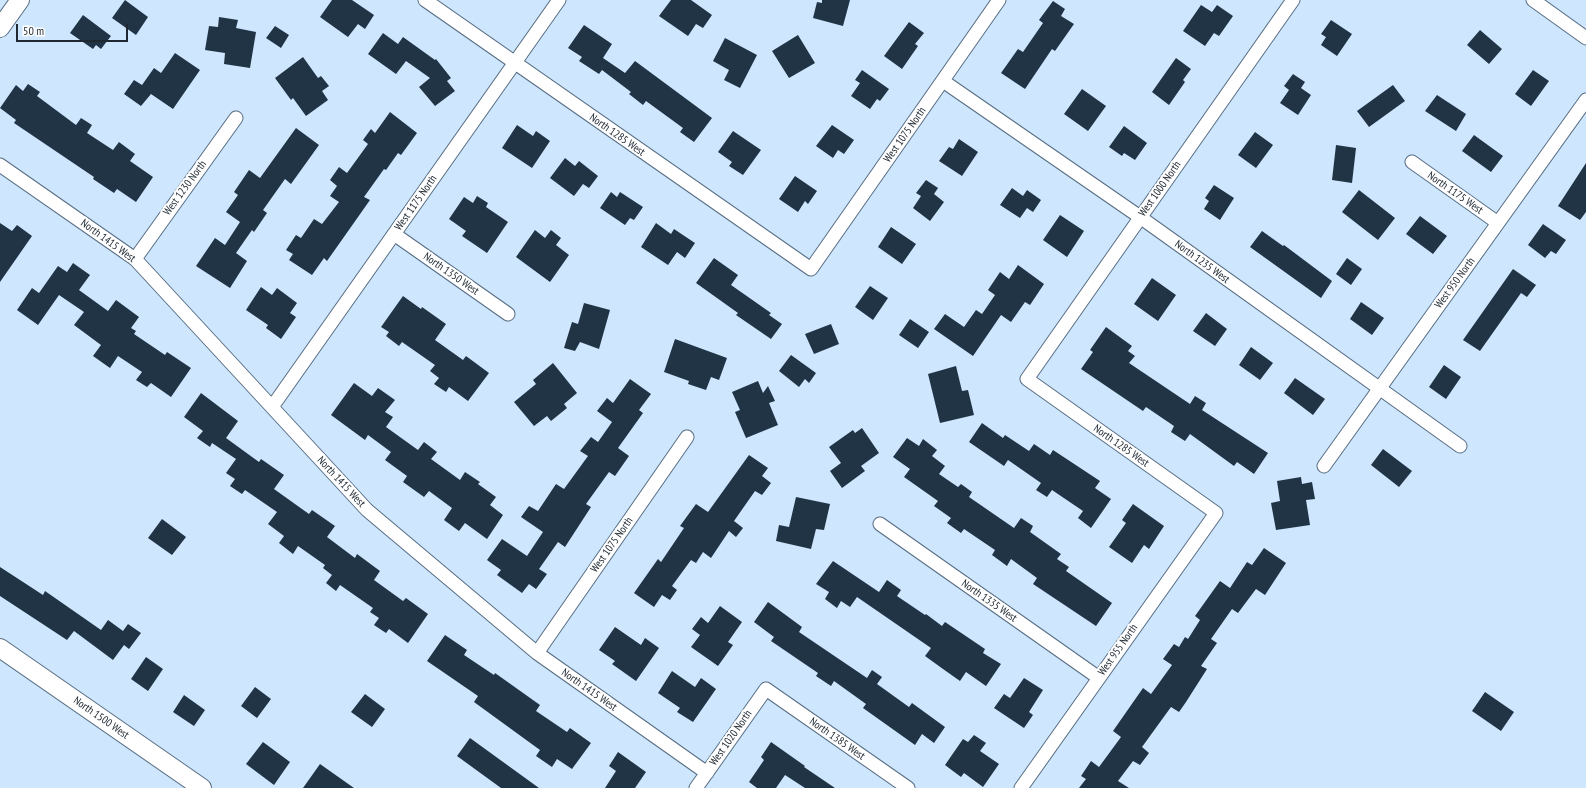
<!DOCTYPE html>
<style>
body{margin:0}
#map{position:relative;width:1586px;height:788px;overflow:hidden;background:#cee6fe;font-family:"PT Sans Narrow",sans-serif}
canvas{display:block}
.scale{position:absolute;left:16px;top:24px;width:112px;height:18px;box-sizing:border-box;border:2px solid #1f2831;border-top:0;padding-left:5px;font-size:12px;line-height:14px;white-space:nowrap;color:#1f2831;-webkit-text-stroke:3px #fff;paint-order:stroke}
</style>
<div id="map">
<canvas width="1586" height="788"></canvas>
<div class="scale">50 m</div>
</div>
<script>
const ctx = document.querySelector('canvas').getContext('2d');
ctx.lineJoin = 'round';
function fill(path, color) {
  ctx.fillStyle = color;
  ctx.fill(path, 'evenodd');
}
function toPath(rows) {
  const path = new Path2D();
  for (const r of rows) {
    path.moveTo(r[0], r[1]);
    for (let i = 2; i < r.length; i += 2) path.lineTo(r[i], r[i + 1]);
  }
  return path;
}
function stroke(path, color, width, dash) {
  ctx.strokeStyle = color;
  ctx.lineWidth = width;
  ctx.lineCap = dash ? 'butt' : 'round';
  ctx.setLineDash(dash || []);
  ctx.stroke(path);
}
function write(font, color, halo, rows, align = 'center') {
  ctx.font = font + ' "PT Sans Narrow",sans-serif';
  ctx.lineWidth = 4;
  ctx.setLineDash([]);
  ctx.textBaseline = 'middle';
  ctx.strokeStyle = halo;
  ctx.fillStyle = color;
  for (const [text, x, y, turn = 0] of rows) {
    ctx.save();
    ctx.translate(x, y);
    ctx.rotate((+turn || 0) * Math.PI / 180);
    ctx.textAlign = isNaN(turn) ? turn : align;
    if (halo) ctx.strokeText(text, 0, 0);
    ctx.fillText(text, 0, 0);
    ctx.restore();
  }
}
fill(toPath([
 [125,0,148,17,136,35,112,18],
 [332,0,352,0,374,15,365,29,358,24,348,37,320,17],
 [671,0,691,0,712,15,703,28,696,24,688,36,659,16],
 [822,0,850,0,843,26,813,18,817,2,822,3],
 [1053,1,1065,9,1061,16,1074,24,1055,51,1052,49,1025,89,1001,73,1018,49,1023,52,1043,23,1039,20],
 [1201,5,1212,12,1217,5,1233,16,1219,36,1214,33,1205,46,1183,31],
 [83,15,111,36,101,49,96,45,93,49,70,33],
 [219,17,238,20,236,28,256,32,250,68,224,64,225,53,205,50,209,26,218,27],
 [1331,20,1352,34,1337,56,1321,45,1326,37,1321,34],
 [909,22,924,33,915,44,918,46,902,69,884,56],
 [584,25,612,44,603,58,625,73,635,61,712,118,694,142,680,132,683,128,646,101,643,105,629,94,631,92,602,70,599,74,579,61,582,57,568,48],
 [275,26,289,35,281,48,266,38],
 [1480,30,1502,49,1489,64,1467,45],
 [383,33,398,44,403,37,435,60,436,59,451,78,447,81,455,91,435,106,419,87,430,78,406,61,396,74,368,54],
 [798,35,815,63,789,78,772,51],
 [725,38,757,55,740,88,724,80,729,70,713,61],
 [175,53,200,70,173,109,151,94,141,106,124,94,134,80,142,85,154,68,161,73],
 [303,57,318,78,321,76,329,86,322,91,328,100,306,116,293,98,291,100,275,78],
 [1176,58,1191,69,1183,80,1185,82,1169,105,1152,92],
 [862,70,889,89,880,101,877,99,870,109,851,96,860,83,855,80],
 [1533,70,1549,81,1531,106,1515,94],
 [1293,74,1305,82,1301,88,1311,95,1298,115,1280,103,1289,90,1284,86],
 [28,84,40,92,37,96,76,125,81,118,92,125,87,133,113,150,119,142,135,154,130,161,153,177,136,202,117,189,114,193,93,179,94,177,14,123,16,120,0,108,16,85,23,91],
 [1393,85,1405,101,1369,127,1357,111],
 [1082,89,1106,106,1088,131,1064,114],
 [1437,95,1466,114,1456,131,1425,111],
 [390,112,417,133,401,155,398,153,386,170,384,169,364,197,370,200,327,261,324,258,312,275,289,260,293,254,286,250,296,235,301,238,314,219,322,224,339,202,330,196,337,186,330,180,339,167,347,173,368,144,363,140,371,129,375,133],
 [517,125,533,136,536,131,550,141,532,168,502,148],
 [832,125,854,140,844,154,838,150,833,158,816,146],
 [1124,126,1147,143,1135,160,1124,153,1122,156,1109,147],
 [296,128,319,145,291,184,285,179,263,210,267,213,254,232,252,230,236,253,247,261,230,288,196,266,215,238,225,245,240,222,226,212,238,195,234,192,249,170,260,178],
 [733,131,761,150,743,175,729,166,732,162,718,152],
 [1255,132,1273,145,1256,168,1238,155],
 [1474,135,1503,156,1491,172,1462,151],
 [959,139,978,152,962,176,939,161,949,147,953,149],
 [1336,145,1356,148,1352,183,1332,180],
 [565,158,575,166,579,161,598,176,589,188,583,184,574,196,550,178],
 [1586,163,1586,212,1580,220,1558,206],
 [795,176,817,191,808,204,805,201,798,212,779,199],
 [926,180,938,188,934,194,944,202,930,221,913,208,921,196,916,193],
 [1214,185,1234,198,1220,220,1204,209,1209,201,1205,198],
 [1012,188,1023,196,1027,190,1041,200,1033,212,1027,208,1020,218,1000,205],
 [1359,190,1395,218,1378,240,1342,212],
 [611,192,617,197,620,192,643,207,634,220,630,218,625,225,600,208],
 [477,196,488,203,486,207,508,222,487,253,462,236,466,231,449,219,464,197,473,203],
 [1060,215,1084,231,1067,257,1043,240],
 [1420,216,1447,236,1433,254,1406,234],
 [0,223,12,231,17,225,32,236,0,282],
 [656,223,671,234,674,229,695,243,685,258,677,252,668,265,641,247],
 [1543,224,1566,240,1556,254,1551,251,1545,258,1528,245],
 [891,227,916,244,902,264,878,247],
 [535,230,545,238,551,230,561,238,556,245,569,255,550,282,516,257],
 [1262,231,1283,246,1284,245,1332,281,1321,298,1250,247],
 [714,258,738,275,731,285,771,313,769,315,782,324,771,339,736,315,738,313,696,283],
 [1347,258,1362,269,1351,285,1336,274],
 [73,263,90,275,79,290,108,311,116,300,139,317,131,328,136,331,134,334,165,355,167,352,191,368,171,397,151,383,147,387,136,380,142,372,118,356,110,368,93,356,101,345,74,325,84,312,59,295,38,325,17,310,32,288,39,293,58,266,67,272],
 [1018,265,1044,284,1030,305,1025,302,1011,322,1001,315,973,356,934,329,945,314,964,327,976,310,982,314,995,295,988,290,1000,272,1009,279],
 [1513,269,1536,285,1527,297,1521,293,1480,351,1463,340],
 [1152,278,1176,295,1158,321,1134,304],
 [870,286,888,298,873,320,855,307],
 [261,287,272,295,277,288,297,303,290,313,296,317,281,339,266,328,268,325,246,310],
 [403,296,421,309,422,307,446,324,435,340,463,360,466,356,489,373,468,401,449,387,446,392,434,384,439,378,430,371,435,365,402,342,399,346,386,336,389,332,381,327],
 [1361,302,1384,318,1372,335,1350,319],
 [584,303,610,310,599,349,580,342,575,351,564,348,572,322,578,324],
 [1206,313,1227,329,1215,346,1193,331],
 [910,319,929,332,918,348,899,335],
 [831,324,839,344,814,354,805,334],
 [1106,327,1132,346,1128,351,1135,356,1129,363,1190,404,1195,396,1206,403,1202,410,1268,453,1254,474,1237,462,1234,466,1190,434,1185,441,1171,432,1174,426,1146,407,1143,411,1081,369,1093,352,1090,350],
 [675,339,727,358,719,380,711,377,706,390,688,384,689,381,664,372],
 [1251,347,1273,363,1260,380,1239,365],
 [791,355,816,373,809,383,805,379,799,387,779,371],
 [553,363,577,393,564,404,567,408,551,421,547,416,534,426,514,402,536,384,533,380],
 [1444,365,1461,377,1446,399,1429,387],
 [956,366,962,391,968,390,974,415,940,423,928,374],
 [1295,378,1325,399,1313,415,1284,393],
 [630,379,651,394,639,410,643,413,618,448,629,456,615,476,609,472,586,504,591,507,565,547,558,542,539,569,547,574,536,589,529,584,522,593,497,575,501,570,487,560,502,539,527,556,543,532,521,517,529,506,538,511,556,484,564,489,588,456,580,451,591,437,598,442,612,422,597,411,607,398,613,403],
 [758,381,763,393,768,386,775,401,769,403,778,425,746,438,735,412,740,410,732,392],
 [354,383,372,396,378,388,395,400,385,412,393,417,386,427,418,450,424,442,437,452,431,459,460,480,465,472,480,482,478,484,496,497,490,505,503,515,487,539,465,523,459,531,444,520,452,508,429,491,424,497,403,482,407,476,385,460,391,452,368,435,365,440,331,415],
 [201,393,238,421,226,438,259,462,261,459,284,475,274,489,309,514,312,510,335,526,327,537,355,558,357,554,380,571,374,580,403,601,406,598,428,614,408,643,389,629,386,633,374,625,379,618,370,612,373,608,340,585,336,591,326,583,332,575,323,568,325,565,298,546,293,554,279,543,284,536,268,524,277,512,245,490,242,494,230,486,235,479,226,473,236,459,212,443,210,447,197,438,203,431,184,417],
 [982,423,1003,438,1005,435,1029,451,1034,444,1050,455,1053,450,1100,481,1095,488,1111,499,1091,528,1078,518,1083,511,1052,490,1047,497,1036,490,1041,483,1008,460,1004,466,969,442],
 [862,428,879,453,861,466,865,471,842,488,830,471,841,463,829,447,853,430,855,433],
 [907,438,919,446,923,439,937,450,932,456,945,466,939,474,958,487,961,484,972,492,969,497,1014,528,1021,518,1033,526,1030,532,1061,554,1057,559,1069,567,1066,571,1112,603,1096,626,1033,584,1037,578,1011,559,1007,566,992,555,995,550,964,529,961,533,947,523,951,518,934,506,938,501,904,477,910,469,893,457],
 [1383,449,1412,471,1399,487,1371,465],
 [749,455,768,468,762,476,771,483,762,495,755,491,734,521,743,528,736,537,729,531,711,558,703,552,696,563,691,560,672,586,677,590,670,600,662,595,654,607,634,593,658,559,661,562,684,528,680,526,696,504,708,512],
 [1301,477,1302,484,1312,482,1315,499,1306,500,1310,525,1276,530,1271,503,1280,501,1277,481],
 [796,497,830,504,824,530,816,529,811,549,776,541,779,525,789,527],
 [1133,504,1164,526,1149,549,1144,545,1132,563,1109,547,1126,523,1122,520],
 [162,519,186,537,172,555,148,538],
 [1264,548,1286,563,1265,595,1256,589,1238,613,1232,609,1211,639,1217,643,1201,666,1207,669,1186,702,1179,712,1171,707,1142,747,1149,753,1140,765,1133,761,1118,781,1129,788,1079,788,1086,779,1081,776,1091,761,1099,767,1121,737,1113,731,1143,688,1151,694,1172,665,1163,659,1174,644,1179,647,1185,637,1188,639,1200,620,1195,616,1220,581,1230,588,1247,562,1252,565],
 [833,561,879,592,887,580,901,590,897,596,925,615,926,614,942,626,945,622,985,649,983,653,1001,664,986,686,966,672,960,681,943,669,925,656,931,648,857,597,850,607,841,601,837,608,825,599,829,592,816,584],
 [0,567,43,595,45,591,101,630,108,620,123,631,128,624,141,633,129,649,124,645,113,660,74,631,67,640,0,596],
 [768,602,802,627,799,632,867,678,872,670,882,677,877,684,909,707,912,703,945,727,934,743,922,734,915,745,863,708,866,704,834,681,831,686,816,676,818,673,771,641,774,637,754,622],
 [720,606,742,622,728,642,733,645,718,666,691,647,700,635,692,629,701,617,708,623],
 [615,627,641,645,645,638,659,648,636,681,612,664,615,661,599,650],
 [445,635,467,650,464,655,494,675,495,673,540,705,536,711,567,732,570,728,591,743,572,769,557,759,552,767,536,756,540,750,474,702,478,696,427,661],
 [146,657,163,669,148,691,131,679],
 [672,671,695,687,701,678,716,689,693,722,677,712,680,708,658,693],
 [1024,678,1043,690,1029,712,1033,715,1024,728,994,708,1004,694,1010,698],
 [255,687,271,699,257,718,241,706],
 [1485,692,1514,712,1501,731,1472,711],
 [365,694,385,709,372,727,351,712],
 [184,695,205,710,194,726,173,712],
 [974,735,986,743,980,751,999,764,983,787,964,773,961,777,945,765,963,739,968,742],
 [470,738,510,767,539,788,501,788,457,756],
 [263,742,290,762,274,785,246,764],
 [771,742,805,766,804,767,835,788,805,788,785,775,776,788,757,788,749,782,764,760,761,757],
 [618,752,646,772,635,788,605,788,616,771,609,766],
 [320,764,354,788,303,788]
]), '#213446');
const street = toPath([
 [425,0,811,269,999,0],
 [1533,0,1586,38],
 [943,81,1140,217,1460,446],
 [1412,162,1498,223],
 [0,165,135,259,367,510,537,653,707,773],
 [394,234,508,314],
 [135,259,236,118],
 [272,407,559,0],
 [1324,466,1586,100],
 [880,524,1099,678],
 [537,653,687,437],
 [696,788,766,689,908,788],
 [1021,788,1216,513,1027,379,1293,0]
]);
const secondary = toPath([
 [0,28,20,0],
 [0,648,202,788]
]);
stroke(street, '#576d82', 15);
stroke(secondary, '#576d82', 20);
stroke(street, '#fff', 13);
stroke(secondary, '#fff', 18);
write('11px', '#1f2831', '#fff', [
 ["North 1285 West",617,135,35],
 ["West 1075 North",905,135,-55],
 ["West 1230 North",185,188,-54],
 ["West 1000 North",1160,189,-55],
 ["North 1175 West",1455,193,35],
 ["West 1175 North",416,203,-55],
 ["North 1415 West",108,241,36],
 ["North 1235 West",1202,262,36],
 ["North 1350 West",451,274,35],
 ["West 950 North",1455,283,-54],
 ["North 1285 West",1121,446,35],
 ["North 1415 West",341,482,47],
 ["West 1075 North",612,545,-55],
 ["North 1335 West",989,601,35],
 ["West 955 North",1118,650,-55],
 ["North 1415 West",589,690,35],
 ["North 1500 West",101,718,35],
 ["West 1020 North",731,738,-55],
 ["North 1385 West",837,739,35]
]);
</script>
